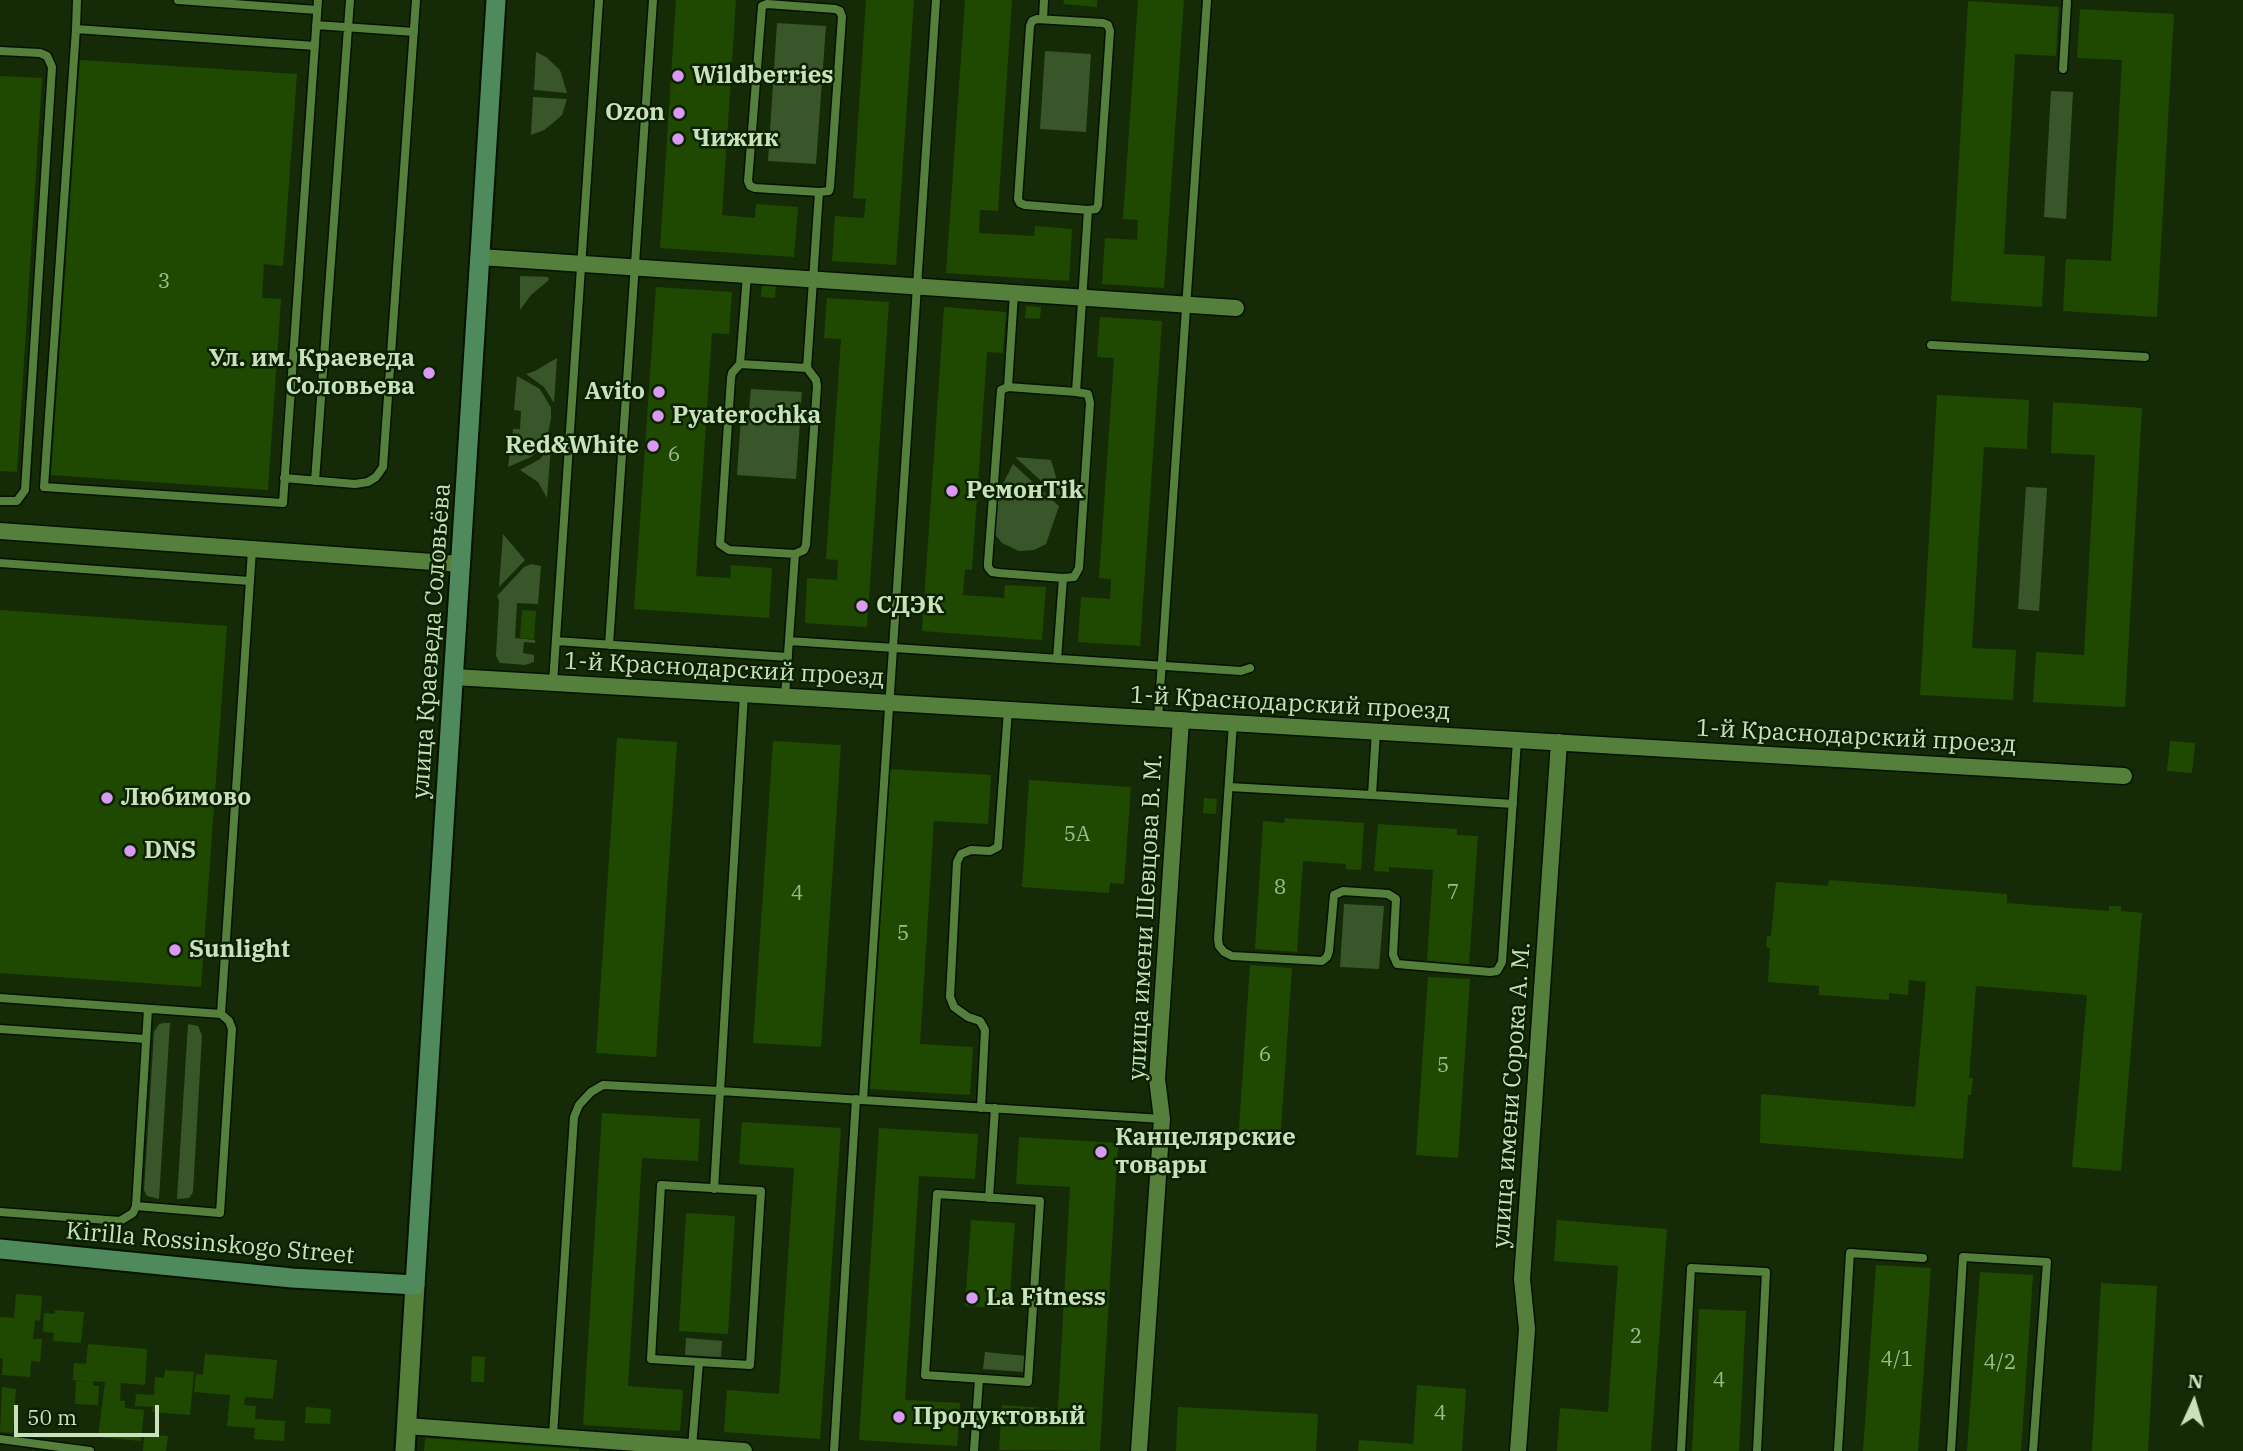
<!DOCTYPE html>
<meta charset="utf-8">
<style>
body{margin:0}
#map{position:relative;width:2243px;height:1451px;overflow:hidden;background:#152b07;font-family:"IBM Plex Serif",serif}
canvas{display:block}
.north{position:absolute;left:2159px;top:1367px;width:70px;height:70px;-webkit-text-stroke:5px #0b2100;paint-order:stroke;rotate:4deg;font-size:19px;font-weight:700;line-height:28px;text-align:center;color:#c9e1bd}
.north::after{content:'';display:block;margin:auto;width:24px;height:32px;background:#c9e1bd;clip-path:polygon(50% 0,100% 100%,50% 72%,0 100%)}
.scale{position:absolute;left:14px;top:1405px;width:145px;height:32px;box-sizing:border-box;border:4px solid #c9e1bd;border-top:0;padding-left:9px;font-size:21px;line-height:24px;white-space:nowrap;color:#c9e1bd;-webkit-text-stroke:5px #0b2100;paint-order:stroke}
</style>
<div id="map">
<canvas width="2243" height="1451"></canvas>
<div class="north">N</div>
<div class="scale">50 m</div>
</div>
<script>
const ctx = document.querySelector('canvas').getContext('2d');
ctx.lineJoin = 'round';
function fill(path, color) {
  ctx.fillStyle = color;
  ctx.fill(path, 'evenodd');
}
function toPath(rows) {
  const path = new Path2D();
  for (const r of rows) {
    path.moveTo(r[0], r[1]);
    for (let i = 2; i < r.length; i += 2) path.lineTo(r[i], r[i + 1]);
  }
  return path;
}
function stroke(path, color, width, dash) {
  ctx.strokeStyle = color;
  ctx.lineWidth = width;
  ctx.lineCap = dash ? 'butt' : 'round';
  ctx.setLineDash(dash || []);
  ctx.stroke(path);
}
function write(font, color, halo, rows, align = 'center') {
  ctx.font = font + ' "IBM Plex Serif",serif';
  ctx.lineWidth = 5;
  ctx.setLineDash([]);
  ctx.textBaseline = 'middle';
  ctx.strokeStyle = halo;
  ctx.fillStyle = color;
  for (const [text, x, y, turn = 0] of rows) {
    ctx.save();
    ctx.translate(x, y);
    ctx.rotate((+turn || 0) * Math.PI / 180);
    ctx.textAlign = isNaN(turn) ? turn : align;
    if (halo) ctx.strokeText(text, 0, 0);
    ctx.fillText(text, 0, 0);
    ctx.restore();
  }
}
fill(toPath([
 [777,23,826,26,816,164,768,161],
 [1045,51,1091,54,1086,132,1040,129],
 [536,52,546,57,560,70,567,93,534,90],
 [2051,91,2073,92,2066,219,2044,217],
 [533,97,567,99,562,115,553,123,544,130,531,135],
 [520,276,548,277,549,280,531,295,520,310],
 [557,358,554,403,544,387,526,374,535,371],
 [517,376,540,389,551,408,551,419,547,438,541,448,531,457,508,467,513,429,520,429,521,411,514,410],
 [751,389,802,392,800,414,749,410],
 [741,418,800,422,796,479,737,475],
 [551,446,547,498,538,482,520,470,540,459],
 [1015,457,1051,460,1063,501],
 [1013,464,1059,506,1046,544,1034,550,1019,551,1002,543,994,533,996,498],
 [2026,487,2047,488,2039,611,2018,609],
 [503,534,525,560,499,587],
 [531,564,541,566,538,604,517,603,515,638,535,640,535,643,524,642,523,653,534,655,534,662,525,665,500,663,496,656,499,600,497,596,524,567],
 [1344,904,1384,906,1379,969,1340,967],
 [164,1023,170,1023,159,1199,147,1196,144,1190,154,1032,159,1024],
 [188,1024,198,1026,202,1035,193,1192,189,1198,177,1199],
 [686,1338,722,1341,721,1357,685,1355],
 [985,1352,1026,1356,1024,1372,983,1369]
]), '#39552a');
fill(toPath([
 [676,0,736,0,722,215,755,218,756,204,798,207,794,257,660,248],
 [866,0,914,0,896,265,832,261,835,216,864,218,866,199,853,198],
 [965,0,1012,0,998,211,980,210,979,233,1034,236,1035,226,1072,229,1069,281,946,273],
 [1064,0,1097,0,1097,7,1063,4],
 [1138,0,1184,0,1164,288,1102,284,1105,238,1137,240,1138,220,1123,219],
 [1968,1,2059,7,2056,56,2015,54,2004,254,2045,256,2042,307,1951,301],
 [2080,9,2174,14,2157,317,2063,311,2066,259,2111,261,2122,60,2077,58],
 [80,60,297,74,283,266,264,264,262,298,281,299,268,490,51,475],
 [0,76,42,78,17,472,0,471],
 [762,285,776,286,775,298,761,297],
 [656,287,732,292,729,334,712,333,696,576,730,578,731,565,772,568,769,618,634,609],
 [827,298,889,302,867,627,805,623,807,578,837,580,838,560,826,559,841,339,824,338],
 [1026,306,1041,307,1040,319,1025,318],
 [944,307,1006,312,1003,353,987,352,972,570,965,569,963,595,1004,598,1005,585,1046,587,1042,640,922,631],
 [1100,317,1162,321,1140,646,1078,642,1081,597,1110,599,1111,579,1099,578,1114,358,1097,357],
 [1937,395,2029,400,2027,449,1984,447,1972,648,2016,650,2013,700,1920,695],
 [2053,402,2142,408,2125,707,2033,702,2036,652,2084,655,2095,455,2051,453],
 [0,610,227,626,201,987,0,973],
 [522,610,536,611,534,639,520,638],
 [617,738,677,742,656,1057,596,1053],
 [773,741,841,745,821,1047,753,1043],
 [2170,741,2195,743,2192,773,2167,771],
 [890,769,991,775,988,824,934,821,920,1044,973,1047,970,1095,870,1089],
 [1029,780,1131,787,1124,884,1110,883,1109,893,1022,887],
 [1204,798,1217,799,1216,814,1203,813],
 [1285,818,1364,823,1361,870,1346,869,1346,864,1303,861,1297,952,1255,949,1263,821,1284,823],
 [1378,824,1457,829,1457,835,1478,836,1469,964,1427,961,1433,870,1389,867,1389,872,1374,871],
 [1829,880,2007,894,2007,903,2109,911,2109,906,2121,906,2121,911,2142,913,2121,1171,2072,1167,2087,995,1976,986,1969,1078,1973,1078,1971,1095,1968,1095,1963,1159,1760,1143,1761,1094,1915,1107,1926,982,1909,980,1908,995,1889,993,1889,1000,1819,995,1819,986,1768,982,1770,948,1766,947,1767,936,1771,936,1776,882,1828,886],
 [1250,965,1292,968,1280,1144,1238,1142],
 [1428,977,1470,979,1458,1158,1416,1155],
 [602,1113,700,1119,698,1161,642,1158,628,1386,683,1390,680,1431,583,1425],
 [742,1122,841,1128,820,1439,724,1432,727,1390,779,1394,794,1168,739,1164],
 [879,1128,978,1134,975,1179,919,1176,905,1400,960,1403,957,1446,859,1440],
 [1019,1137,1118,1143,1100,1451,999,1450,1002,1405,1058,1409,1070,1187,1016,1184],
 [686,1213,735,1216,728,1334,679,1331],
 [971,1220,1015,1223,1009,1309,965,1306],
 [1557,1220,1667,1229,1651,1451,1557,1451,1560,1408,1608,1412,1618,1266,1554,1261],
 [1876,1265,1931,1268,1918,1451,1863,1451],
 [1980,1272,2033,1275,2021,1451,1967,1451],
 [2101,1283,2157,1286,2148,1451,2092,1451],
 [16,1294,42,1296,40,1321,35,1320,33,1339,42,1339,40,1362,31,1361,30,1377,2,1375,3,1359,0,1358,0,1317,14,1318],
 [1699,1309,1746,1311,1739,1451,1692,1451],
 [55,1310,84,1312,81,1343,53,1341,54,1333,43,1332,44,1313,55,1314],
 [88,1344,147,1349,145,1385,121,1383,120,1401,125,1401,125,1408,144,1410,141,1441,98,1437,105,1382,93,1381,93,1386,99,1386,98,1405,75,1404,76,1381,90,1382,73,1380,74,1363,86,1364],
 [205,1354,277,1360,273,1399,245,1397,244,1405,256,1406,255,1419,285,1421,284,1441,254,1439,255,1428,227,1426,230,1395,194,1392,196,1374,203,1375],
 [472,1356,485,1357,484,1382,471,1382],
 [165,1370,194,1372,190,1415,152,1412,153,1407,135,1406,136,1394,154,1395,155,1377,164,1378],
 [1417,1385,1466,1389,1462,1451,1358,1451,1359,1440,1413,1444],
 [2,1387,16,1389,13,1433,0,1432],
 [306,1407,331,1409,330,1424,305,1423],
 [1178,1407,1318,1414,1316,1451,1176,1451],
 [144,1434,168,1436,166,1451,143,1451],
 [425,1438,579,1449,579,1451,424,1451]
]), '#1f4900');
const service = toPath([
 [178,0,317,10],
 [1043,19,1044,0],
 [316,25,414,32],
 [76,29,77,0],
 [315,46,76,29,44,487,283,503,318,0],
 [0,51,40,53,47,56,52,67,25,490,17,501,0,501],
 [2063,69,2067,2],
 [747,275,740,364,732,373,731,378,720,544,729,550,795,554,785,697],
 [1931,345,2145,357],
 [740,364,807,368],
 [1008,387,1014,293],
 [284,478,355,484,368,482,376,477,383,467,416,0],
 [315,481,350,0],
 [795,554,804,550,806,545,817,386,816,380,807,368,819,192,829,191,830,187,842,17,840,11,835,9,767,4,762,6,748,181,750,186,755,188,819,192],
 [0,563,250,581],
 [1063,578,999,573,992,572,988,567,988,563,1001,390,1008,387,1076,392],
 [556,641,788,657],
 [789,641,1241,671,1250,668],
 [609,645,653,0],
 [1057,659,1063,578,1074,577,1079,568,1090,403,1088,394,1076,392,1088,210,1096,209,1098,205,1110,31,1108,25,1103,23,1037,19,1032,21,1030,26,1018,199,1020,203,1025,205,1088,210],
 [553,683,599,0],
 [1158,719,1207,0],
 [1233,723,1218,939,1219,946,1224,952,1232,956,1322,961,1327,957,1329,951,1334,895,1343,891,1388,894,1396,899,1393,955,1397,964,1490,972,1497,971,1502,962,1517,740],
 [1376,731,1372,795,1513,804],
 [1229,787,1372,795],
 [0,998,221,1014,229,1021,232,1029,220,1213,136,1206],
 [221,1014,252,550],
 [0,1029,146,1039],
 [863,1100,936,0],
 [981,1108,985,1030,980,1021,968,1017,954,1007,950,997,957,862,961,854,971,850,990,851,998,847,1008,710],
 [714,1189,720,1091,1162,1119],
 [937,1194,1040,1201,1028,1382,925,1375,937,1194],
 [989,1198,995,1108],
 [0,1212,120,1221,133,1213,136,1206,148,1009],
 [553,1435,574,1117,579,1105,591,1092,603,1085,720,1091,744,694],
 [0,1439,90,1451],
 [692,1447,699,1362,750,1365,761,1191,661,1185,651,1359,699,1362],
 [834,1451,856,1099],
 [974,1451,979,1379],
 [1681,1451,1691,1268,1766,1272,1757,1451],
 [1838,1451,1850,1253,1923,1258],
 [1951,1451,1963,1257,2047,1262,2033,1451]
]);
const minor = toPath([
 [480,257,1236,308],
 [0,531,461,564],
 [454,677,2124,776],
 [407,1426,744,1451],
 [1139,1451,1162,1119,1157,1079,1181,720],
 [1518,1451,1527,1329,1522,1279,1559,742]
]);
const tertiary = toPath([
 [405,1451,415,1285]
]);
const secondary = toPath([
 [0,1249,292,1278,415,1285,496,0]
]);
stroke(service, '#051101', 11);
stroke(minor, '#051101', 19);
stroke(tertiary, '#051101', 23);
stroke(secondary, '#051101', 23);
stroke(service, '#54803c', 8);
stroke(minor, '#54803c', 16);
stroke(tertiary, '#54803c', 19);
stroke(secondary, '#4e8a5b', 19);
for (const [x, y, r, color] of [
 [678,76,7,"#db99f6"],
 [679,113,7,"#db99f6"],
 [678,139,7,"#db99f6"],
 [429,373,7,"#db99f6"],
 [659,392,7,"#db99f6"],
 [658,416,7,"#db99f6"],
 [653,446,7,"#db99f6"],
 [952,491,7,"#db99f6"],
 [862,606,7,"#db99f6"],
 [107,798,7,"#db99f6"],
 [130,851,7,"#db99f6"],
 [175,950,7,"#db99f6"],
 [1101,1152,7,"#db99f6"],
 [972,1298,7,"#db99f6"],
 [899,1417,7,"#db99f6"]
]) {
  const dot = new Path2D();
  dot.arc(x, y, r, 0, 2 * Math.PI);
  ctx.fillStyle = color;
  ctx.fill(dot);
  stroke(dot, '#0b2100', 2.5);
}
write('21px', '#9ebb8e', null, [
 ["3",164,282],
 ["6",674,455],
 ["5А",1077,835],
 ["8",1280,888],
 ["7",1453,893],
 ["4",797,894],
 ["5",903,934],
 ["6",1265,1055],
 ["5",1443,1066],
 ["2",1636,1337],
 ["4/1",1897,1360],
 ["4/2",2000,1363],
 ["4",1719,1381],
 ["4",1440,1414]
]);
write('bold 24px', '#c9e1bd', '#0b2100', [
 ["Wildberries",692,76],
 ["Ozon",665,113,"right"],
 ["Чижик",692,139],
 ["Ул. им. Краеведа",415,359,"right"],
 ["Соловьева",415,387,"right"],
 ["Avito",645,392,"right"],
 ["Pyaterochka",672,416],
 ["Red&White",639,446,"right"],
 ["РемонTik",966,491],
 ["СДЭК",876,606],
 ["Любимово",121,798],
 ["DNS",144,851],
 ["Sunlight",189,950],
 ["Канцелярские",1115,1138],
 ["товары",1115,1166],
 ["La Fitness",986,1298],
 ["Продуктовый",913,1417]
], 'left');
write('24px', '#c9e1bd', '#0b2100', [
 ["улица Краеведа Соловьёва",432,641,-86],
 ["1-й Краснодарский проезд",724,670,3],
 ["1-й Краснодарский проезд",1290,704,3],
 ["1-й Краснодарский проезд",1856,737,3],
 ["улица имени Шевцова В. М.",1146,917,-87],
 ["улица имени Сорока А. М.",1512,1095,-86],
 ["Kirilla Rossinskogo Street",210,1244,5]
]);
</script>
